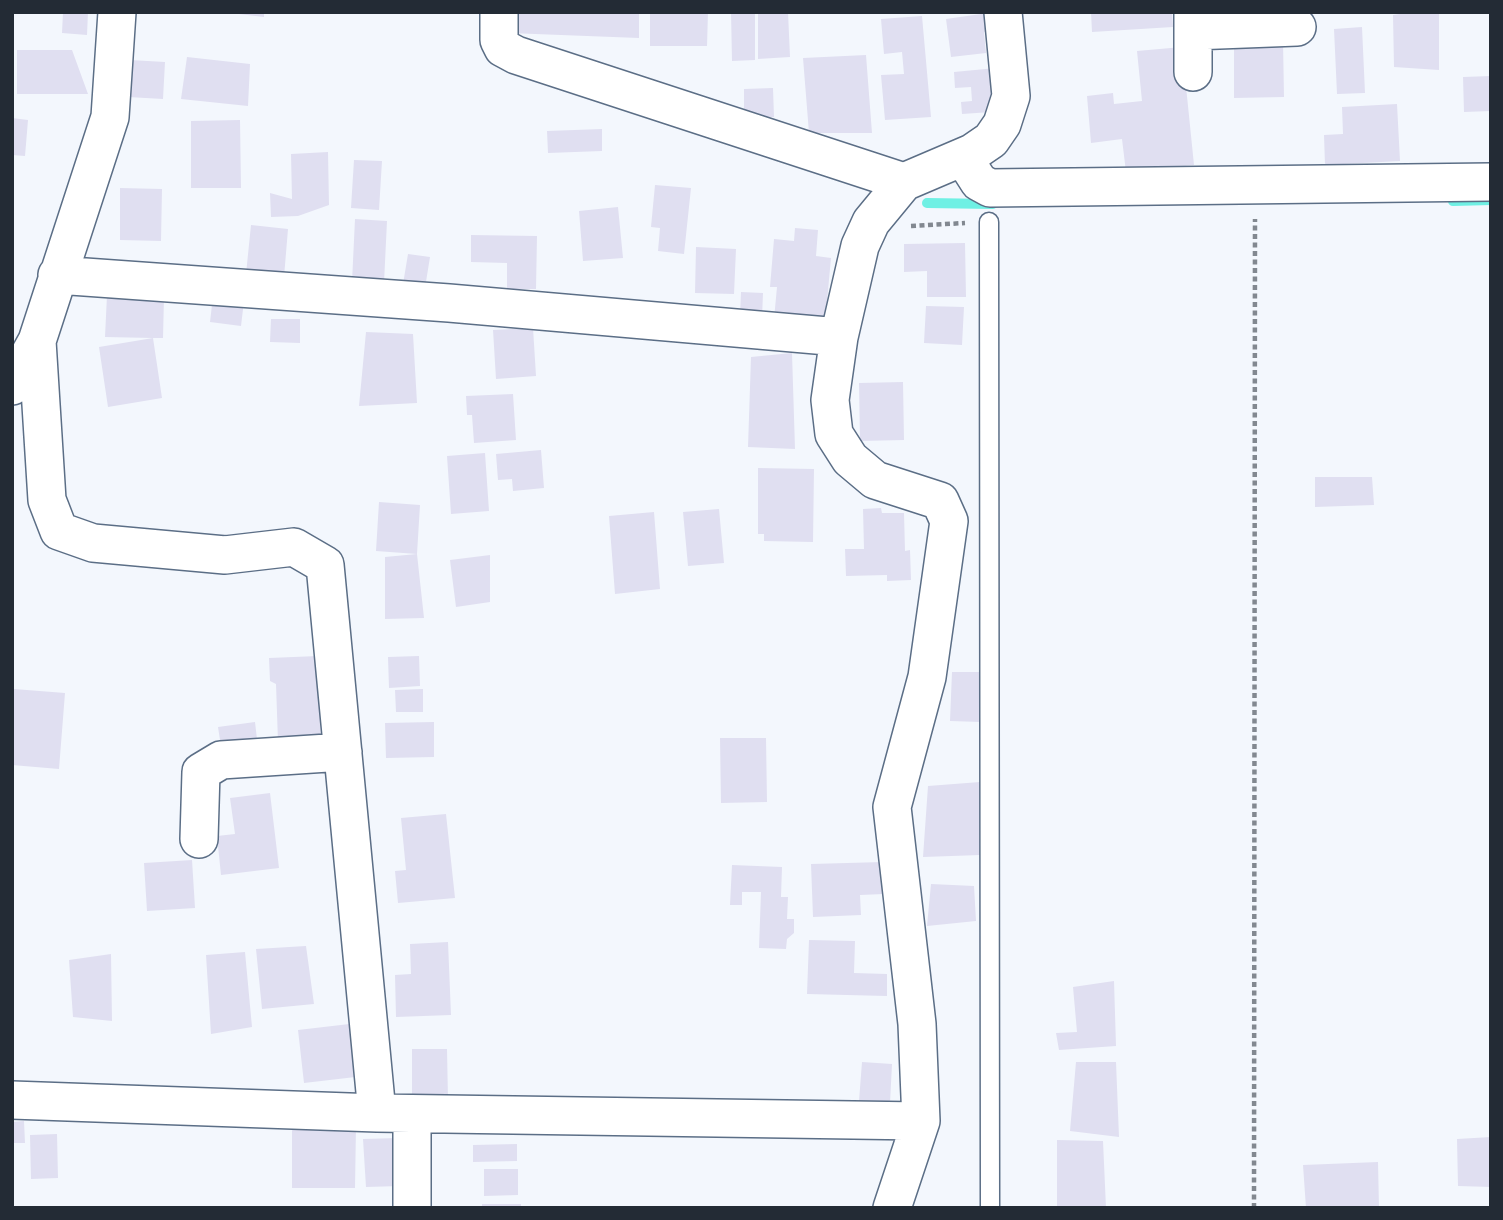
<!DOCTYPE html>
<style>
body{margin:0}
#map{position:relative;width:1503px;height:1220px;overflow:hidden;background:#f3f7fd;font-family:Mulish,sans-serif}
canvas{display:block}
.frame{position:absolute;inset:0;border:14px solid #232b35;pointer-events:none}
</style>
<div id="map">
<canvas width="1503" height="1220"></canvas>
<div class="frame"></div>
</div>
<script>
const ctx = document.querySelector('canvas').getContext('2d');
ctx.lineJoin = 'round';
function toPath(rows) {
  const path = new Path2D();
  for (const r of rows) {
    path.moveTo(r[0], r[1]);
    for (let i = 2; i < r.length; i += 2) path.lineTo(r[i], r[i + 1]);
  }
  return path;
}
function stroke(path, color, width, dash) {
  ctx.strokeStyle = color;
  ctx.lineWidth = width;
  ctx.lineCap = dash ? 'butt' : 'round';
  ctx.setLineDash(dash || []);
  ctx.stroke(path);
}
function fill(path, color) {
  ctx.fillStyle = color;
  ctx.fill(path, 'evenodd');
}
stroke(toPath([
 [1453,201,1491,200],
 [927,203,993,204]
]), '#6ff0e4', 10);
fill(toPath([
 [63,12,88,12,87,35,62,33],
 [222,12,264,12,264,17],
 [510,12,639,12,639,38,509,33],
 [650,12,708,12,707,46,650,46],
 [731,12,755,12,755,60,732,61],
 [758,12,788,12,790,57,758,59],
 [1091,12,1172,12,1173,27,1092,32],
 [1413,12,1439,12,1439,70,1394,67,1393,15],
 [988,13,991,31,984,32,986,53,951,57,946,19],
 [922,16,931,117,885,120,881,75,904,74,902,52,884,54,881,19],
 [1362,27,1365,93,1337,94,1334,29],
 [1283,41,1284,97,1234,98,1234,42],
 [1182,47,1194,165,1126,172,1122,139,1091,143,1087,96,1113,93,1114,104,1142,101,1137,51],
 [17,50,72,50,88,94,17,94],
 [866,55,872,133,809,133,803,58],
 [187,57,250,64,248,106,181,99],
 [130,60,165,62,163,99,128,97],
 [996,68,999,99,990,100,991,112,962,114,961,102,972,101,971,87,955,88,954,72],
 [1491,76,1491,111,1464,112,1463,77],
 [773,88,774,117,744,117,744,89],
 [1397,104,1400,161,1325,165,1324,135,1343,134,1342,107],
 [12,118,28,120,25,156,12,155],
 [240,120,241,188,191,188,191,121],
 [602,129,602,151,548,153,547,131],
 [328,152,329,205,298,216,271,217,270,193,292,199,291,154],
 [354,160,382,161,379,210,351,208],
 [655,185,691,188,684,254,658,251,660,228,651,227],
 [120,188,162,189,161,241,120,240],
 [618,207,623,258,583,261,579,211],
 [355,219,387,221,384,283,352,282],
 [251,225,288,229,284,277,246,274],
 [795,228,818,230,816,256,831,258,825,323,774,319,777,287,770,287,774,239,794,241],
 [471,235,537,236,536,289,507,289,507,263,471,262],
 [965,243,966,297,927,297,927,271,904,272,904,244],
 [696,247,736,249,734,294,695,293],
 [408,254,430,257,425,288,403,284],
 [741,292,763,293,762,318,740,317],
 [107,295,164,297,163,338,153,338,162,398,108,407,99,347,153,338,105,337],
 [213,296,244,301,241,326,210,322],
 [926,306,964,307,962,345,924,343],
 [271,319,300,319,300,343,270,342],
 [533,328,536,376,496,379,493,330],
 [366,332,413,334,417,403,359,406],
 [792,353,795,449,748,447,751,357],
 [903,382,904,440,860,441,859,383],
 [513,394,516,440,474,443,472,415,467,415,466,396],
 [541,450,544,488,513,491,512,479,498,480,496,454],
 [485,453,489,511,451,514,447,456],
 [758,468,814,469,813,542,764,541,764,534,758,534],
 [1315,477,1372,477,1374,505,1315,507],
 [379,502,420,505,417,554,424,618,385,619,385,557,417,554,376,551],
 [881,508,882,513,904,513,905,551,910,550,911,580,887,581,887,575,846,576,845,549,864,549,863,509],
 [719,509,724,563,688,566,683,512],
 [654,512,660,589,615,594,609,516],
 [490,555,490,602,456,607,450,560],
 [318,656,321,740,278,742,276,684,270,681,269,658],
 [419,656,420,686,389,688,388,657],
 [952,672,982,672,981,722,950,721],
 [14,689,65,693,59,769,12,765],
 [423,689,423,712,396,712,395,690],
 [255,722,258,748,222,753,218,727],
 [434,722,434,757,386,758,385,723],
 [720,738,766,738,767,802,721,803],
 [980,782,980,855,923,857,928,786],
 [270,793,279,868,221,875,217,836,235,834,230,798],
 [446,814,455,898,398,903,395,871,406,870,401,818],
 [192,860,195,908,147,911,144,863],
 [883,862,884,894,860,895,861,915,813,917,811,864],
 [732,865,782,867,781,897,788,897,787,919,794,919,794,933,787,939,786,949,759,948,761,892,742,892,742,905,730,905],
 [931,884,974,886,976,921,927,926],
 [809,940,855,941,854,973,887,974,887,996,807,994],
 [448,942,451,1015,396,1017,395,975,411,974,410,944],
 [306,946,314,1004,262,1009,256,949],
 [245,952,252,1027,211,1034,206,955],
 [111,954,112,1021,73,1017,69,960],
 [1114,981,1116,1046,1059,1050,1056,1033,1077,1032,1073,987],
 [358,1023,364,1076,304,1083,298,1030],
 [412,1049,447,1049,448,1100,412,1100],
 [862,1062,892,1064,890,1103,859,1101],
 [1076,1062,1116,1062,1119,1137,1070,1131],
 [24,1121,25,1143,12,1143,12,1122],
 [292,1125,356,1126,355,1188,292,1188],
 [57,1134,58,1178,31,1179,30,1135],
 [1491,1137,1491,1187,1458,1186,1457,1139],
 [398,1138,400,1186,366,1187,363,1139],
 [1057,1140,1103,1141,1106,1208,1057,1208],
 [517,1144,517,1161,473,1162,473,1145],
 [1378,1162,1379,1208,1306,1208,1303,1165],
 [484,1169,518,1169,518,1195,484,1196],
 [482,1204,521,1204,521,1208,482,1208]
]), '#e0dff1');
const service = toPath([
 [989,222,990,1208]
]);
const minor = toPath([
 [499,12,499,40,503,48,516,55,904,182],
 [1193,12,1193,72],
 [1193,31,1297,27],
 [963,157,979,182,990,188,1491,182],
 [57,275,449,303,839,337],
 [37,341,47,500,59,531,93,543,225,555,294,547,325,565,377,1113],
 [12,386,37,341,110,117,117,12],
 [199,839,201,772,221,760,343,752],
 [12,1100,377,1113,921,1121],
 [412,1114,412,1208],
 [892,1208,921,1121,917,1024,892,807,927,677,949,521,940,501,875,480,850,459,834,434,830,400,839,337,860,246,871,222,904,182,972,153,991,140,1002,124,1011,96,1003,12]
]);
stroke(service, '#5b6e86', 21);
stroke(minor, '#5b6e86', 40);
stroke(toPath([
 [911,226,965,223],
 [1254,1208,1255,219]
]), '#828890', 4.5, [5, 3.5]);
stroke(service, '#fff', 18);
stroke(minor, '#fff', 37);
</script>
